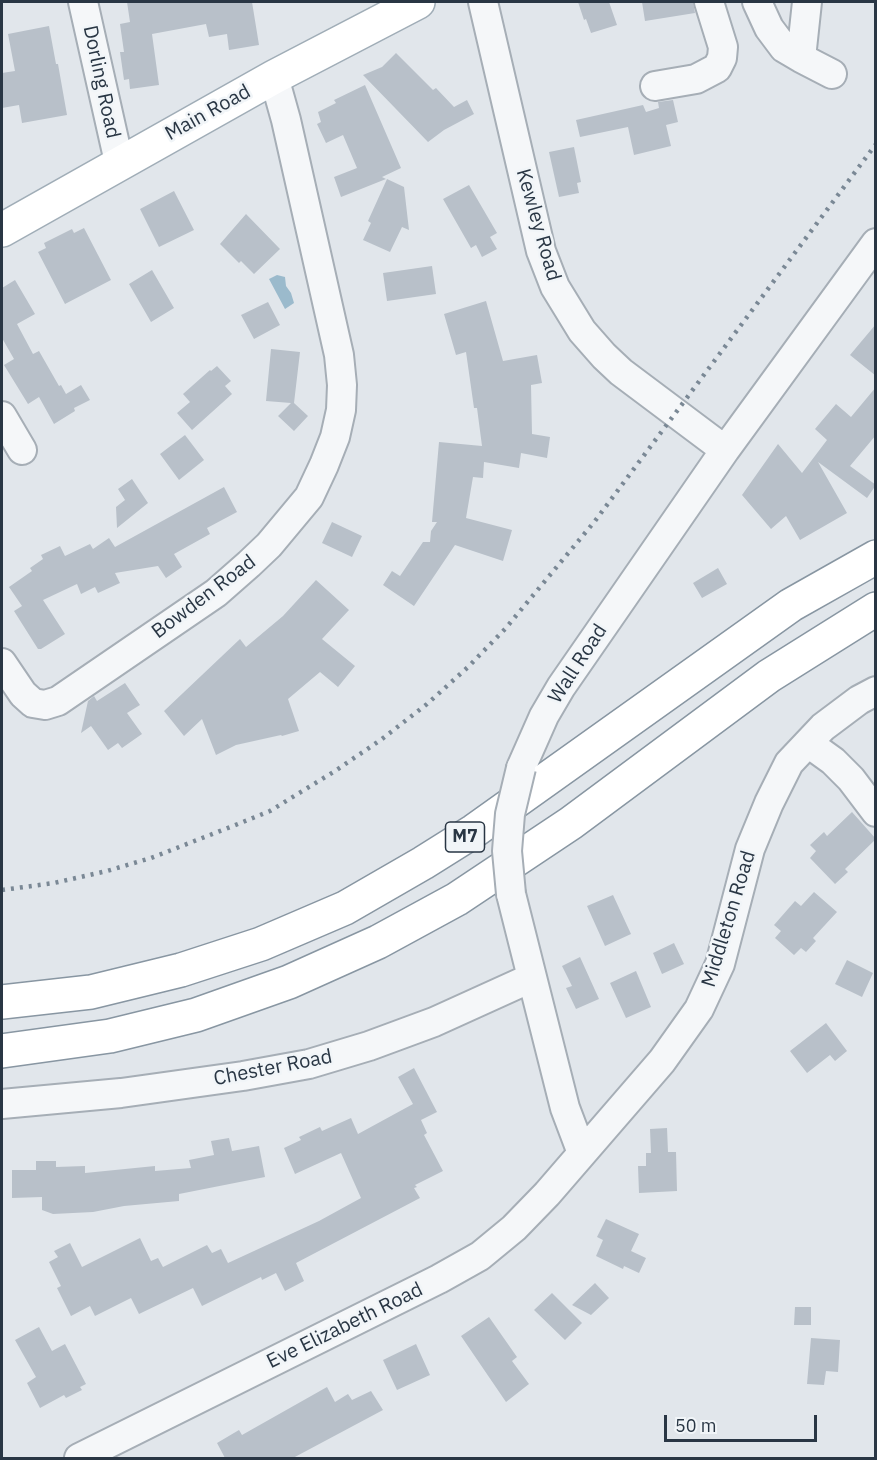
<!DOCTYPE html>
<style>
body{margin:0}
#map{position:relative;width:877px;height:1460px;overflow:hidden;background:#e1e6eb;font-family:"IBM Plex Sans",sans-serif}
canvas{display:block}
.frame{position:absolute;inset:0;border:3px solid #293644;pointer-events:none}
.scale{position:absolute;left:664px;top:1415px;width:153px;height:27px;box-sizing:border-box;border:3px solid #293644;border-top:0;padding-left:8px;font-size:18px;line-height:21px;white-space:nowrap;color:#293644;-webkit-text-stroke:4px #f1f5f8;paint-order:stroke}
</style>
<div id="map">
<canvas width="877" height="1460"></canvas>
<div class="frame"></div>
<div class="scale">50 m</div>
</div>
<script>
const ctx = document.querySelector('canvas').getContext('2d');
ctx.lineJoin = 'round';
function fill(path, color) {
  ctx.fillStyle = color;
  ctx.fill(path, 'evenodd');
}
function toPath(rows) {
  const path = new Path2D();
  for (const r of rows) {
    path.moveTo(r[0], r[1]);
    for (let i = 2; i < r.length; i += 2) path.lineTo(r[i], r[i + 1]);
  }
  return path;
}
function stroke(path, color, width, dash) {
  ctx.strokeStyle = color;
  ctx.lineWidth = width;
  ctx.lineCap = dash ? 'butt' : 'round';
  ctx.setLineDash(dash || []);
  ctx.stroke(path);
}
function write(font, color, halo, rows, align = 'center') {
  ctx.font = font + ' "IBM Plex Sans",sans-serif';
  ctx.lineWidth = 5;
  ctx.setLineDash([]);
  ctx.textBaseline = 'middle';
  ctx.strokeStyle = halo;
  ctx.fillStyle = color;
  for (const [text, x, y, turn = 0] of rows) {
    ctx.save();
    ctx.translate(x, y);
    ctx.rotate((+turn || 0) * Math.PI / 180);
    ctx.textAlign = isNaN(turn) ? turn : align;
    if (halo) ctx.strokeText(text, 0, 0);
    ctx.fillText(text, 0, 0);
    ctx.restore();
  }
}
fill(toPath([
 [277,275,285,277,286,286,291,293,294,303,285,309,269,279]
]), '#9bbacc');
fill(toPath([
 [127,2,252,2,259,45,229,50,227,34,209,37,206,24,152,34,159,85,130,89,129,79,124,80,120,52,124,52,120,24,130,22],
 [578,2,609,2,617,25,591,33,586,19,584,20],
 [642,2,693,2,695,13,645,21],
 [49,26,56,64,58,64,67,115,22,123,19,105,2,108,2,73,15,71,8,34],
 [396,53,433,90,436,88,454,107,467,100,474,114,444,130,428,142,363,75,382,67],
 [365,85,401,168,382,177,386,179,341,197,334,177,357,168,343,135,326,143,317,124,321,122,318,112,336,103,334,100],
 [673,100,678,122,666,125,671,146,634,155,628,127,580,137,576,120,643,105,646,112,659,108,658,102],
 [574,147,581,182,577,183,579,193,559,197,549,152],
 [387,179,404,187,409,230,402,227,390,252,363,240,371,223,368,221],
 [469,185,497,233,490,237,497,249,482,257,476,245,471,248,443,199],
 [174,191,194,230,159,247,140,209],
 [246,214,280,249,254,274,241,261,239,263,220,244],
 [84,228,111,280,65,304,38,252,46,248,44,243,72,229,74,233],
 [432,266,436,294,387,301,383,273],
 [152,270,174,308,151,322,129,284],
 [15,280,35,314,17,324,33,354,39,351,59,386,61,385,66,394,81,385,90,400,74,408,75,411,54,424,39,397,28,404,4,365,14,359,2,338,2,288],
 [486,301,503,361,537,355,542,383,531,385,532,434,550,437,547,458,521,453,519,468,484,462,483,478,473,477,466,518,512,530,503,561,455,545,414,606,383,585,392,571,400,576,423,542,430,542,431,531,437,522,432,522,439,442,482,446,477,408,474,408,466,352,456,355,444,314],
 [268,302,280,325,254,339,241,315],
 [876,324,876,376,850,355],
 [271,349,300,352,294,403,308,416,294,431,278,416,291,403,266,401],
 [217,366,231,381,225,386,232,394,192,430,177,413,190,402,183,394,210,370,211,371],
 [876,387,876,435,850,466,876,485,867,498,818,462,847,513,800,540,786,516,771,529,742,495,778,444,802,473,827,440,815,429,836,404,851,417],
 [185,435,204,460,179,480,160,454],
 [132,479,148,503,117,528,116,507,125,500,118,489],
 [224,487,237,512,207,528,210,534,174,554,182,567,166,578,158,566,115,573,120,583,98,593,95,587,81,594,77,584,43,600,65,634,41,649,38,649,14,611,22,606,9,587,32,571,30,568,43,559,41,555,60,546,65,556,90,544,93,549,109,538,115,547],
 [332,522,362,536,352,557,322,543],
 [718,568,727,584,702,598,693,583],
 [316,580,349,610,322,639,355,666,338,687,320,672,288,699,299,731,282,736,281,735,236,745,216,755,202,719,184,736,164,711,240,639,246,647,283,616],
 [125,683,140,705,127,713,142,734,122,748,118,743,108,750,91,726,81,733,88,701,94,696,97,701],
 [852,812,876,839,845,869,848,872,835,884,810,858,816,851,810,845,824,832,827,836],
 [814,892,837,912,813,938,816,941,806,952,801,948,794,955,775,938,781,931,774,925,795,901,801,906],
 [613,895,631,934,605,946,587,906],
 [674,943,684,964,662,974,653,953],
 [580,957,599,999,576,1009,566,988,572,986,562,966],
 [847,960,873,973,862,997,835,984],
 [636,971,651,1007,626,1018,610,983],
 [826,1023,847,1051,835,1061,830,1055,807,1073,790,1051],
 [414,1068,437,1112,421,1120,427,1133,424,1135,443,1171,415,1185,417,1187,414,1188,420,1198,296,1263,304,1281,285,1291,276,1273,262,1280,261,1277,202,1306,193,1288,139,1314,131,1298,95,1316,90,1306,71,1316,57,1288,61,1286,49,1262,58,1257,54,1251,70,1243,82,1267,140,1238,151,1261,158,1258,163,1267,207,1245,212,1253,221,1249,228,1263,319,1221,361,1198,341,1153,295,1174,284,1148,301,1140,299,1137,320,1127,322,1131,351,1118,358,1134,413,1104,398,1077],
 [667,1128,668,1152,676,1152,677,1191,639,1193,638,1166,646,1166,646,1153,651,1153,650,1129],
 [229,1138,232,1151,259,1146,265,1177,179,1194,179,1201,124,1206,93,1212,53,1214,42,1210,42,1197,12,1198,12,1170,36,1170,36,1161,56,1161,56,1167,85,1166,85,1173,155,1166,155,1171,191,1168,189,1160,214,1155,211,1141],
 [606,1219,639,1234,631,1251,646,1258,639,1273,624,1266,623,1269,596,1256,603,1240,597,1237],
 [595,1283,609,1298,591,1315,572,1305],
 [552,1293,582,1323,565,1340,534,1310],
 [795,1307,811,1307,811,1325,794,1325],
 [489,1317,517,1357,512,1361,529,1384,506,1402,461,1336],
 [39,1327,52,1351,65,1344,86,1384,80,1387,82,1390,66,1398,64,1395,40,1408,27,1383,36,1377,15,1340],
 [811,1338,840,1340,838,1372,826,1371,824,1385,807,1384],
 [416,1344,430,1375,397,1390,383,1360],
 [327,1387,335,1402,348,1394,352,1400,371,1391,383,1410,293,1458,225,1458,217,1443,239,1430,242,1435]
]), '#b8c0c9');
const minor = toPath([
 [83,2,119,162],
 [483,2,541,251,555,287,582,331,604,356,621,372,725,450],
 [757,2,769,28,784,48,801,58,832,74],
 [801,58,807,2],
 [655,86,696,79,717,68,722,58,723,47,709,2],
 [2,416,22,450],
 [2,663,23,694,33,703,45,705,58,701,216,593,249,564,269,545,309,497,324,465,335,437,341,410,342,385,339,355,286,120,274,77],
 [808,743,833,761,851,779,876,812],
 [521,768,544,716,561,687,725,450,876,243],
 [511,894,565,1108,582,1153],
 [2,1104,121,1093,243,1076,309,1064,369,1046,434,1022,531,978],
 [79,1458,439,1279,480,1256,514,1228,547,1194,662,1061,699,1009,720,964,750,849,769,803,789,763,823,727,859,700,876,691]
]);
const major = toPath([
 [2,230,274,77,418,2]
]);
const highway = toPath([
 [2,1002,91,992,181,970,261,944,345,908,423,863,474,831,791,605,876,557],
 [2,1051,110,1036,196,1015,289,982,378,942,457,899,571,823,769,676,876,609]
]);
stroke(minor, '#a6aeb6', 32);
stroke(major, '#a0adb7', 36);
stroke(highway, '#8896a2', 36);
stroke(minor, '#f5f7f9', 28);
stroke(major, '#fff', 33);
stroke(highway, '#fff', 33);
stroke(toPath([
 [2,890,54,883,107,871,151,858,233,826,270,811,335,771,382,739,427,704,468,667,505,629,595,521,876,144]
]), '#7a8895', 4.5, [3, 6]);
const minorBridge = toPath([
 [511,894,507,851,510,814,521,768]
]);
stroke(minorBridge, '#a6aeb6', 32, []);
stroke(minorBridge, '#f5f7f9', 28);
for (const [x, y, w] of [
 [465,837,39]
]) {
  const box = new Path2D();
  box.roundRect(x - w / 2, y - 15, w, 30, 4.5);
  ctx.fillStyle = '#f1f5f8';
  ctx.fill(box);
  stroke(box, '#293644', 1.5);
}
write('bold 18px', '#293644', null, [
 ["M7",465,837]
]);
write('20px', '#293644', '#f1f5f8', [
 ["Dorling Road",101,82,78],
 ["Main Road",208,113,-29],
 ["Kewley Road",538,225,74],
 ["Bowden Road",204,597,-37],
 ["Wall Road",578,664,-57],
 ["Middleton Road",729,919,-73],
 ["Chester Road",273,1068,-11],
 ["Eve Elizabeth Road",345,1326,-26]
]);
</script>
